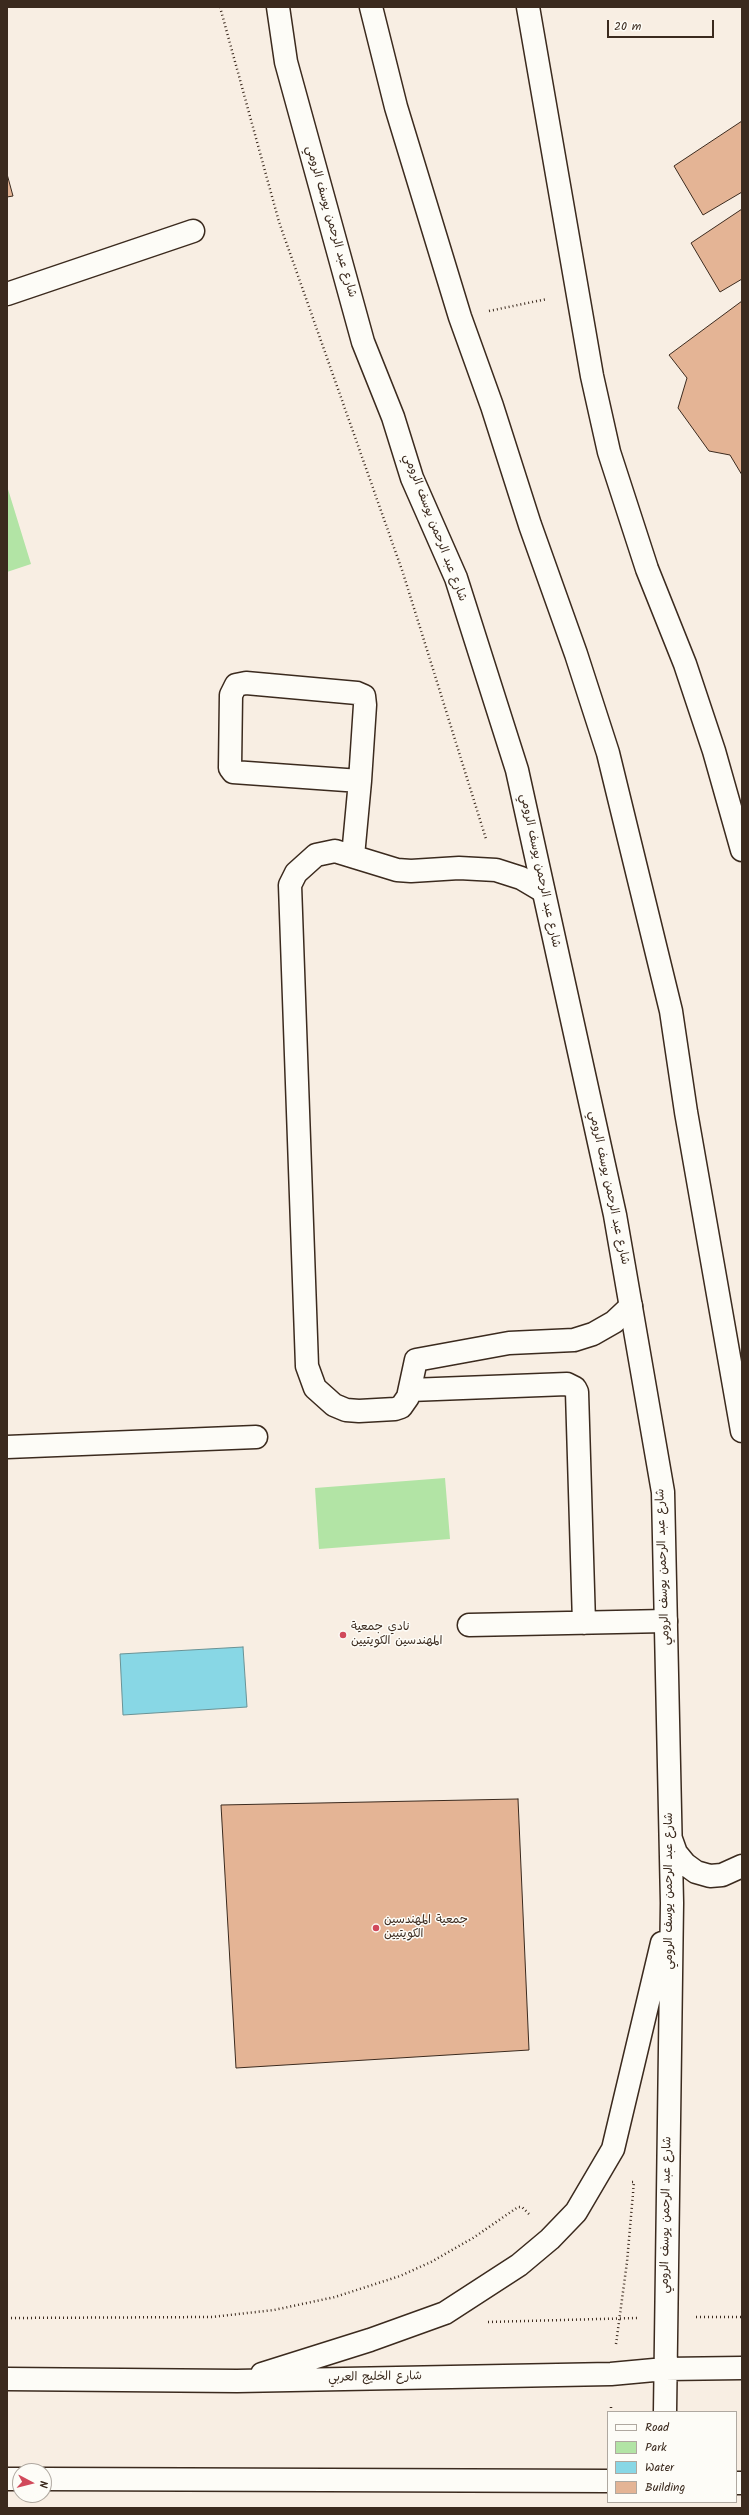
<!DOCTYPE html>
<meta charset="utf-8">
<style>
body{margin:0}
#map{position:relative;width:749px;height:2515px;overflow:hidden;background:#f8eee3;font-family:Kalam,sans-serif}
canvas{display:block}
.frame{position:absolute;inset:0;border:8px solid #3b2a1e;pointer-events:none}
.legend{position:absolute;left:607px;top:2411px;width:130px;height:92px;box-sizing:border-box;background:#fdfcf7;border:1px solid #afa8a0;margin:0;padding:5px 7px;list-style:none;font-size:12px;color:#3b2a1e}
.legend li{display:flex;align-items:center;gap:8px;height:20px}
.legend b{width:20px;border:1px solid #afa8a0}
.north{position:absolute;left:12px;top:2463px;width:40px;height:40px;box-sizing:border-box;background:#fdfcf7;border:1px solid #afa8a0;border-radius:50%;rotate:97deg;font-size:11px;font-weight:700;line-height:16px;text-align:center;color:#3b2a1e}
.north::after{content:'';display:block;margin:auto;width:14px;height:18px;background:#d1495b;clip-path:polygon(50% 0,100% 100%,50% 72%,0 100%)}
.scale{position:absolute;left:607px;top:20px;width:107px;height:18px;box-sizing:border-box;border:2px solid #3b2a1e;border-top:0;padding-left:5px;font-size:12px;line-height:14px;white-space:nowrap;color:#3b2a1e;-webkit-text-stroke:3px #fdfcf7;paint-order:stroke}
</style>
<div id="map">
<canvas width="749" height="2515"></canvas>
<div class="frame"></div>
<ul class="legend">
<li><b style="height:5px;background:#fdfcf7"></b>Road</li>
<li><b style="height:11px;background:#b2e4a5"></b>Park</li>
<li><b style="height:11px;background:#88d7e5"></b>Water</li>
<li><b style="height:11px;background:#e4b495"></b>Building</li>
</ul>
<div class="north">N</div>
<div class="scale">20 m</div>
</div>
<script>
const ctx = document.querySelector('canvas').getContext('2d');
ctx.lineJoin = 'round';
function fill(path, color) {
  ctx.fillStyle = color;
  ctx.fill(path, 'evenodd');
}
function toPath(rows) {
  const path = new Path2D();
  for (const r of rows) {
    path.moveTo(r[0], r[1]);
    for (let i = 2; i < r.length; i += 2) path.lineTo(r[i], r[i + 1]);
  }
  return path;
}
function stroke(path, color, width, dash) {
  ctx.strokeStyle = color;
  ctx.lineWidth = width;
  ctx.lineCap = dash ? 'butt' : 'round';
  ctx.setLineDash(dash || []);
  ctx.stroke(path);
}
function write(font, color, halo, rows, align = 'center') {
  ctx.font = font + ' Kalam,"Playpen Sans Arabic",sans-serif';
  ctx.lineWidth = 3;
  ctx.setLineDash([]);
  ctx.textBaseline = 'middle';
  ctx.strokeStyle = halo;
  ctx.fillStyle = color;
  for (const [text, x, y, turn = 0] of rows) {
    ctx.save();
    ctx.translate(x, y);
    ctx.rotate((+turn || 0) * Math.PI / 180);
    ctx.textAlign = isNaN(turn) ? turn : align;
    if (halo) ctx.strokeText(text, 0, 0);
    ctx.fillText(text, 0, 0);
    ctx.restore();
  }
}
fill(toPath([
 [7,486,31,564,7,572],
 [445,1478,450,1539,319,1549,315,1488]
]), '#b2e4a5');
const water = toPath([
 [243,1647,247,1707,123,1715,120,1654,243,1647]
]);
fill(water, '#88d7e5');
stroke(water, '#699295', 1);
const building = toPath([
 [742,121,742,192,703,215,674,166,742,121],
 [7,174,13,196,7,197,7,174],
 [742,209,742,279,720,292,691,243,742,209],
 [742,301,742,475,730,455,709,451,678,408,687,378,669,355,742,301],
 [518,1799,529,2050,236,2068,221,1805,518,1799]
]);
fill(building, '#e4b495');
stroke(building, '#3b2a1e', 1);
const minor = toPath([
 [528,7,592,376,609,452,647,569,685,664,714,751,742,850],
 [7,294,193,231],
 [353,856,360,781,365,705,364,696,357,693,246,683,236,685,231,695,230,768,233,772,360,781],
 [543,891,521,878,496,870,459,868,411,871,397,870,335,851,316,855,296,873,290,885,307,1366,315,1388,334,1405,346,1410,359,1411,395,1409,401,1407,408,1397,416,1360,509,1343,574,1340,593,1334,614,1322,631,1306],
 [410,1390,567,1384,575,1388,577,1392,584,1623],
 [7,1447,256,1437],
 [469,1625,666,1621]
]);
const major = toPath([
 [278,7,286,62,363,342,393,417,412,478,456,578,517,770,615,1215,663,1492,672,1903,665,2412],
 [371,7,396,107,460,317,492,406,530,525,576,654,608,753,671,1011,686,1112,742,1431],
 [671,1839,676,1853,685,1864,696,1872,710,1876,722,1875,742,1866],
 [262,2374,370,2340,445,2313,519,2265,550,2239,576,2212,613,2149,662,1943],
 [7,2379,237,2381,611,2374,665,2369,742,2368],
 [7,2479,20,2479],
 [44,2479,608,2481],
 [736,2483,742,2483]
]);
stroke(minor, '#3b2a1e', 25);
stroke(major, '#3b2a1e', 25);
stroke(toPath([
 [220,7,279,222,403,573,486,839],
 [489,311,547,299],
 [696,2317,742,2317],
 [7,2318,212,2317,274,2310,335,2297,400,2276,431,2262,473,2238,518,2207,522,2207,530,2215],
 [488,2322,637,2318],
 [616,2344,627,2262,634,2182,630,2182],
 [611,2412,611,2405]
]), '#3b2a1e', 2.5, [1, 3]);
stroke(minor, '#fdfcf7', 22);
stroke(major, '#fdfcf7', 22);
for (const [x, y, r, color] of [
 [343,1635,4,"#d1495b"],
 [376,1928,4,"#d1495b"]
]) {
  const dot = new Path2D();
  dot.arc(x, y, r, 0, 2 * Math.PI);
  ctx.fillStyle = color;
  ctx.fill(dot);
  stroke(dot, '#fdfcf7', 1.5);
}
write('12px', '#3b2a1e', '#fdfcf7', [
 ["شارع عبد الرحمن يوسف الرومي",330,222,74],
 ["شارع عبد الرحمن يوسف الرومي",434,528,69],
 ["شارع عبد الرحمن يوسف الرومي",539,871,78],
 ["شارع عبد الرحمن يوسف الرومي",608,1188,78],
 ["شارع عبد الرحمن يوسف الرومي",664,1567,-92],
 ["شارع عبد الرحمن يوسف الرومي",670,1891,-90],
 ["شارع عبد الرحمن يوسف الرومي",667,2215,-89],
 ["شارع الخليج العربي",375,2378,-1]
]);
write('12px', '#3b2a1e', '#fdfcf7', [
 ["نادي جمعية",351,1628],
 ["المهندسين الكويتيين",351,1642],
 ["جمعية المهندسين",384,1921],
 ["الكويتيين",384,1935]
], 'left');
</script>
